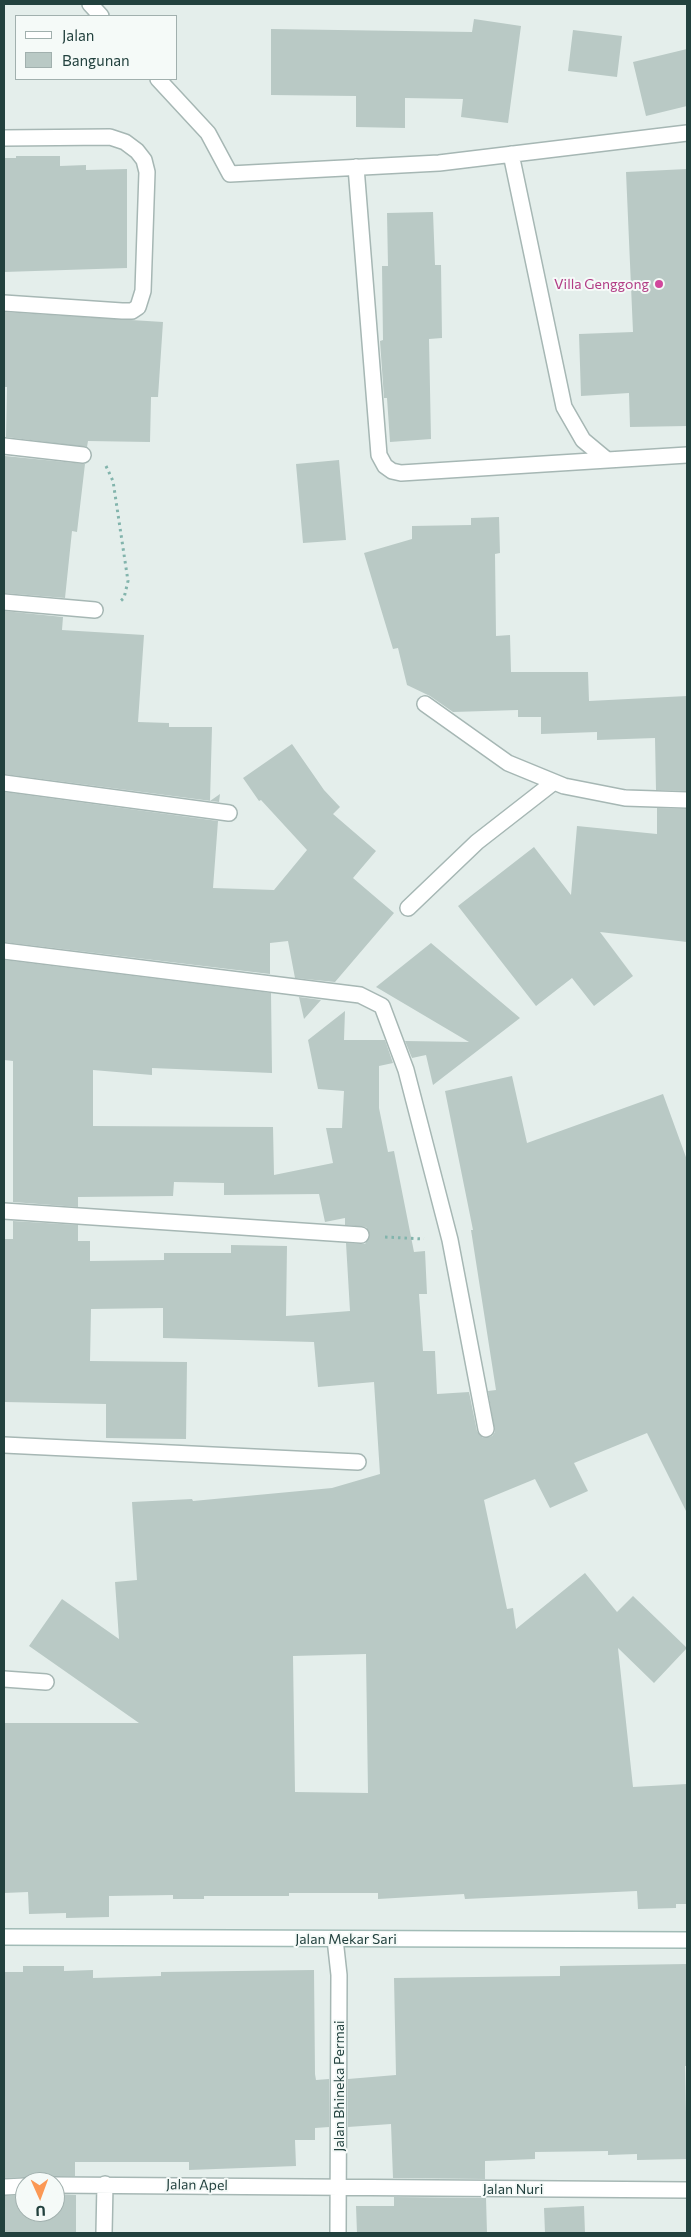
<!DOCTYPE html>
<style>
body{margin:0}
#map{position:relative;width:691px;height:2237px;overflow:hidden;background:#e4eeeb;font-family:Commissioner,sans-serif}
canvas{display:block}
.frame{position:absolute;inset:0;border:5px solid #22413e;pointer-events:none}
.legend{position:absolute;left:15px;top:15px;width:162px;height:65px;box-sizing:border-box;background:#f5faf8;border:1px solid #a1b0ae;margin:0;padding:6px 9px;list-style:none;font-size:15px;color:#22413e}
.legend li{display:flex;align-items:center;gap:10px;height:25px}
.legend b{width:25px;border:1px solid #a1b0ae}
.north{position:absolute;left:15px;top:2172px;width:50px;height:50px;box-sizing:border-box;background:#f5faf8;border:1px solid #a1b0ae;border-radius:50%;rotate:178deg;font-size:14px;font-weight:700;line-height:20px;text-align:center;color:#22413e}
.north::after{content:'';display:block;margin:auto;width:18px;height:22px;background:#fb9855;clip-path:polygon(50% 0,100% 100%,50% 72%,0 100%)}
</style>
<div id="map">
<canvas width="691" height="2237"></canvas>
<div class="frame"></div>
<ul class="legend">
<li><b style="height:6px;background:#fff"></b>Jalan</li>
<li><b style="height:14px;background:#b9c9c5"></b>Bangunan</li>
</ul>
<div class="north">U</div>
</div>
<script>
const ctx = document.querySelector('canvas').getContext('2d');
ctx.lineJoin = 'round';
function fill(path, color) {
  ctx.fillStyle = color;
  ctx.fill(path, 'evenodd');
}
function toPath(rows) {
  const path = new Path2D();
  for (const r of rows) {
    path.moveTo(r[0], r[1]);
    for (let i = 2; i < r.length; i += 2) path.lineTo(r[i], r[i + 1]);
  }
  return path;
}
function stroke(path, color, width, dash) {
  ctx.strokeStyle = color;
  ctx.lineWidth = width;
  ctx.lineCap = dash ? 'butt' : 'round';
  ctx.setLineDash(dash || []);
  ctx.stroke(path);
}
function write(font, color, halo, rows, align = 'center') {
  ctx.font = font + ' Commissioner,sans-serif';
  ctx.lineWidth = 4;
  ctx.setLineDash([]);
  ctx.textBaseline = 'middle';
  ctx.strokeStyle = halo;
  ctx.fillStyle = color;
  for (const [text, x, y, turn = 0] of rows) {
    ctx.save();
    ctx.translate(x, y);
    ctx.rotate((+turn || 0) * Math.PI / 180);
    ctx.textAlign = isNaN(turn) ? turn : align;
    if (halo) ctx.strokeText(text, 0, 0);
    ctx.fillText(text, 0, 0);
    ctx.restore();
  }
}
fill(toPath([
 [474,19,521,26,508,123,461,117,463,99,405,98,405,128,356,127,356,96,271,95,271,29,472,32],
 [573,30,622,36,617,77,568,71],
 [687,49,687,106,646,116,633,62],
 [16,156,60,156,60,166,86,165,86,170,127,169,127,268,4,272,4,158,16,158],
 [687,169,687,426,630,427,629,393,581,396,579,334,633,332,626,172],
 [433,212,435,265,441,265,442,338,429,339,431,439,390,442,387,398,384,398,380,341,383,340,382,266,388,266,387,213],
 [4,312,163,322,158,397,151,397,150,442,88,441,87,447,6,437,7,387,4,387],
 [5,456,85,464,77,532,72,531,65,598,4,593],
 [339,460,346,540,303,543,296,464],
 [499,517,500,553,495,554,496,636,510,635,511,672,588,672,589,701,687,696,687,791,656,790,655,738,597,740,597,732,541,734,541,717,518,717,518,710,453,712,430,696,407,685,398,648,393,649,364,553,412,539,412,526,471,525,471,518],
 [4,611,63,617,62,630,144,635,138,722,169,723,169,727,212,727,210,801,220,794,219,802,4,774],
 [292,744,324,790,340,807,333,814,376,851,353,878,394,913,335,982,295,978,288,941,270,943,270,974,4,942,4,792,218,821,213,888,274,890,307,850,261,800,259,801,243,778],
 [657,808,687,809,687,942,600,932,633,976,594,1006,572,978,536,1006,458,906,534,847,571,895,577,826,657,834],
 [431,943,520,1018,433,1085,426,1055,412,1058,405,1041,469,1042,376,987],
 [4,960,271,993,272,1073,152,1068,152,1075,93,1070,93,1126,273,1127,274,1175,333,1163,326,1128,342,1128,344,1091,318,1089,308,1040,345,1011,344,1040,385,1040,393,1063,379,1066,379,1108,388,1152,394,1151,414,1252,425,1251,427,1294,419,1294,423,1351,435,1351,437,1394,469,1392,477,1431,483,1438,492,1436,495,1432,488,1391,496,1390,471,1230,473,1230,445,1091,512,1076,527,1143,663,1094,687,1160,687,1513,647,1433,574,1463,588,1491,550,1508,535,1479,484,1500,507,1609,513,1608,516,1629,585,1573,617,1612,633,1596,687,1648,654,1683,618,1648,633,1787,687,1784,687,1904,676,1904,676,1908,638,1909,637,1891,465,1899,464,1894,378,1899,378,1893,289,1893,289,1896,204,1896,204,1899,173,1899,173,1895,109,1896,109,1917,66,1918,66,1913,29,1914,28,1892,4,1893,4,1723,139,1723,29,1646,62,1599,119,1639,115,1582,137,1580,132,1502,192,1499,193,1501,332,1488,380,1474,374,1382,318,1387,314,1342,163,1338,163,1308,91,1309,90,1361,187,1362,186,1439,106,1438,106,1404,4,1402,4,1239,13,1239,13,1221,78,1225,78,1241,90,1241,90,1261,164,1260,164,1253,231,1253,231,1245,287,1246,286,1316,350,1311,346,1243,365,1244,370,1235,366,1227,345,1225,345,1218,325,1222,319,1194,224,1195,224,1183,174,1182,173,1196,78,1197,78,1207,13,1202,13,1061,4,1060],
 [366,1654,368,1793,295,1792,293,1656],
 [299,997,321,1000,304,1019],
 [687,1964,687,2066,685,2066,687,2159,637,2160,637,2154,608,2155,608,2151,535,2152,535,2159,485,2161,485,2179,393,2178,391,2124,348,2127,348,2079,396,2075,394,1978,560,1976,560,1966],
 [23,1966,64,1966,64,1971,93,1970,93,1978,161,1976,161,1972,314,1970,315,2074,316,2080,329,2079,329,2127,315,2128,315,2140,295,2140,296,2166,189,2170,189,2162,75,2162,75,2176,55,2176,46,2182,33,2182,25,2177,4,2178,4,1972,23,1972],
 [55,2194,76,2195,76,2233,4,2233,4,2196,25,2195,25,2212,55,2212],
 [394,2197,486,2198,487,2233,357,2233,356,2206,394,2206],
 [584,2206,585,2233,545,2233,544,2208]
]), '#b9c9c5');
const lane = toPath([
 [90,4,101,16],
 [158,79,208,133,230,174,439,163,687,133],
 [511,154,564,407,583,440,607,460],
 [356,167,379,455,385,466,392,471,401,473,687,455]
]);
const street = toPath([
 [4,138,110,137,125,142,137,151,144,160,147,172,143,291,138,307,132,311,122,311,4,303],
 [4,446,83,455],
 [4,602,95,610],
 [425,704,508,763,564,786,625,798,687,800],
 [4,783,229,813],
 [408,908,477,842,554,782],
 [4,951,360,995,382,1006,406,1070,450,1240,486,1429],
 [4,1211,361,1235],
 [4,1445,358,1462],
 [4,1679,46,1682],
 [335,1939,339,1975,338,2233],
 [55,2185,687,2190],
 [4,2187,25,2186],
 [104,2233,105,2184]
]);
const secondary = toPath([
 [4,1937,687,1940]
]);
stroke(lane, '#a6b7b4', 18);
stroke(street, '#a6b7b4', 18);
stroke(secondary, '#a1bbb6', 18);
stroke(toPath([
 [106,466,113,481,128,581,124,598,118,603],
 [385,1237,424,1239]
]), '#82b4ac', 3, [2.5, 4]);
stroke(lane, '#fff', 15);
stroke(street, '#fff', 15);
stroke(secondary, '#fff', 15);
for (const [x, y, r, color] of [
 [659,284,5,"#d1479c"]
]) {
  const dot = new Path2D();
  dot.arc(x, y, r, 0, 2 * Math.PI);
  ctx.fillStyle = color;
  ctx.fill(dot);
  stroke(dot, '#f5faf8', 2);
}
write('14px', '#b23c85', '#f5faf8', [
 ["Villa Genggong",649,284]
], 'right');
write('14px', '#22413e', '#f5faf8', [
 ["Jalan Mekar Sari",346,1939],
 ["Jalan Bhineka Permai",339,2086,-90],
 ["Jalan Apel",197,2185,1],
 ["Jalan Nuri",513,2189]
]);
</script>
